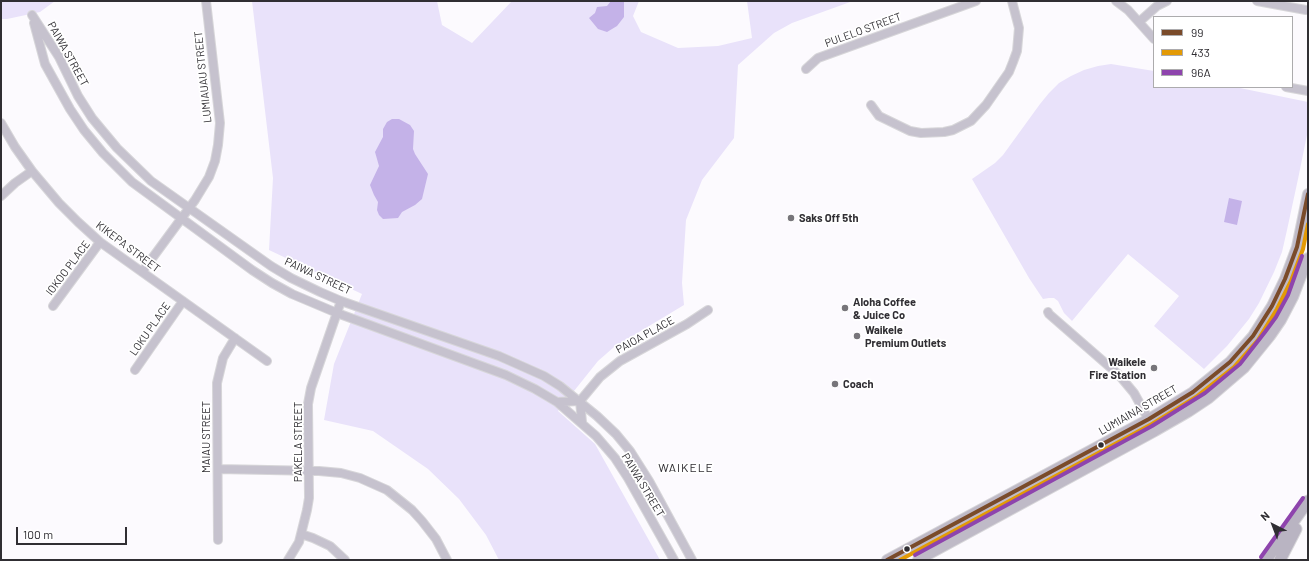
<!DOCTYPE html>
<style>
body{margin:0}
#map{position:relative;width:1309px;height:561px;overflow:hidden;background:#fcfafe;font-family:Barlow,sans-serif}
canvas{display:block}
.frame{position:absolute;inset:0;border:2px solid #302e33;pointer-events:none}
.legend{position:absolute;left:1153px;top:16px;width:140px;height:72px;box-sizing:border-box;background:#fff;border:1px solid #acabad;margin:0;padding:5px 7px;list-style:none;font-size:12px;color:#302e33}
.legend li{display:flex;align-items:center;gap:8px;height:20px}
.legend b{width:20px;border:1px solid #acabad}
.north{position:absolute;left:1253px;top:505px;width:40px;height:40px;-webkit-text-stroke:3px #fff;paint-order:stroke;rotate:318deg;font-size:11px;font-weight:700;line-height:16px;text-align:center;color:#302e33}
.north::after{content:'';display:block;margin:auto;width:14px;height:18px;background:#302e33;clip-path:polygon(50% 0,100% 100%,50% 72%,0 100%)}
.scale{position:absolute;left:16px;top:527px;width:111px;height:18px;box-sizing:border-box;border:2px solid #302e33;border-top:0;padding-left:5px;font-size:12px;line-height:14px;white-space:nowrap;color:#302e33;-webkit-text-stroke:3px #fff;paint-order:stroke}
</style>
<div id="map">
<canvas width="1309" height="561"></canvas>
<div class="frame"></div>
<ul class="legend">
<li><b style="height:5px;background:#7a4b2a"></b>99</li>
<li><b style="height:5px;background:#e39a05"></b>433</li>
<li><b style="height:5px;background:#8e44ad"></b>96A</li>
</ul>
<div class="north">N</div>
<div class="scale">100 m</div>
</div>
<script>
const ctx = document.querySelector('canvas').getContext('2d');
ctx.lineJoin = 'round';
function fill(path, color) {
  ctx.fillStyle = color;
  ctx.fill(path, 'evenodd');
}
function toPath(rows) {
  const path = new Path2D();
  for (const r of rows) {
    path.moveTo(r[0], r[1]);
    for (let i = 2; i < r.length; i += 2) path.lineTo(r[i], r[i + 1]);
  }
  return path;
}
function stroke(path, color, width, dash) {
  ctx.strokeStyle = color;
  ctx.lineWidth = width;
  ctx.lineCap = dash ? 'butt' : 'round';
  ctx.setLineDash(dash || []);
  ctx.stroke(path);
}
function write(font, color, halo, rows, align = 'center') {
  ctx.font = font + ' Barlow,sans-serif';
  ctx.lineWidth = 3.5;
  ctx.setLineDash([]);
  ctx.textBaseline = 'middle';
  ctx.strokeStyle = halo;
  ctx.fillStyle = color;
  for (const [text, x, y, turn = 0] of rows) {
    ctx.save();
    ctx.translate(x, y);
    ctx.rotate((+turn || 0) * Math.PI / 180);
    ctx.textAlign = isNaN(turn) ? turn : align;
    if (halo) ctx.strokeText(text, 0, 0);
    ctx.fillText(text, 0, 0);
    ctx.restore();
  }
}
fill(toPath([
 [1,1,55,1,40,12,7,19,1,19],
 [252,1,437,1,442,25,472,43,512,1,639,1,633,16,641,32,678,48,718,46,752,38,747,1,853,1,792,23,774,33,738,65,734,138,702,180,686,220,682,283,684,305,614,347,598,361,558,411,595,444,660,560,499,560,486,535,459,499,428,469,373,431,324,420,334,364,362,294,269,250,273,178],
 [1111,64,1154,71,1154,87,1235,87,1308,102,1308,130,1298,179,1287,230,1282,252,1274,272,1259,303,1249,319,1227,346,1204,369,1154,326,1179,296,1128,254,1072,321,1064,313,1058,301,1054,298,1049,298,1043,299,1029,278,972,179,995,163,1003,155,1040,104,1049,93,1059,83,1071,76,1084,70,1098,66]
]), '#e9e2fa');
fill(toPath([
 [611,1,624,1,624,17,617,26,607,32,598,29,589,18,595,13,597,7,607,6],
 [392,119,399,119,410,125,414,131,413,149,415,154,428,174,422,199,415,205,402,212,398,218,383,219,379,215,377,210,378,202,374,195,370,185,379,166,375,152,383,137,383,129,387,122],
 [1229,198,1242,201,1237,225,1224,222]
]), '#c4b2e8');
const minor = toPath([
 [1116,1,1128,10,1154,39],
 [1257,1,1306,10],
 [32,15,59,57,78,96,92,118,117,148,151,181,271,266,291,278,320,292,341,301,499,356,544,376,560,386,597,416,616,434,630,451,649,481,692,560],
 [1139,22,1157,6,1167,1],
 [34,23,45,64,70,109,84,130,103,153,132,182,252,270,272,283,292,294,337,313,506,375,535,389,557,402,596,436,615,458,628,478,674,560],
 [806,69,818,58,976,1],
 [1286,87,1308,91],
 [871,105,879,116,910,131,921,133,944,132,953,130,971,121,986,105,1009,72,1013,62,1017,51,1019,28,1012,1],
 [1,123,15,147,32,171,59,203,78,222,100,242,267,361],
 [1,196,15,183,32,171],
 [142,272,195,200,209,177,215,161,218,145,220,123,206,1],
 [53,306,100,242],
 [1048,312,1049,314,1119,375,1134,393,1155,431],
 [135,370,183,301],
 [580,401,600,377,620,361,687,324,708,310],
 [580,401,582,422],
 [557,402,580,401],
 [218,469,319,471,341,473,360,478,387,490,412,510,422,521,436,539,447,560],
 [301,534,313,538,330,546,345,560],
 [218,540,217,383,223,358,235,338],
 [288,560,299,542,307,510,309,498,308,404,311,388,341,301]
]);
const major = toPath([
 [887,560,1149,419,1193,392,1230,362,1253,336,1272,306,1285,279,1297,247,1308,194],
 [918,560,1155,431,1188,412,1209,398,1244,368,1270,336,1281,320,1293,297,1308,258]
]);
const highway = toPath([
 [1266,560,1308,501],
 [1280,560,1296,529]
]);
stroke(minor, '#d7d6d9', 10);
stroke(major, '#d7d6d9', 12);
stroke(highway, '#d7d6d9', 13);
stroke(minor, '#c6c2ce', 8);
stroke(major, '#bfbac7', 10);
stroke(highway, '#b9b4c2', 11);
stroke(toPath([
 [887,560,1149,419,1193,392,1230,362,1253,336,1272,306,1285,279,1297,247,1308,194]
]), '#7a4b2a', 4);
stroke(toPath([
 [900,560,1152,424,1196,397,1234,367,1258,340,1277,309,1291,281,1303,249,1308,224]
]), '#e39a05', 4);
stroke(toPath([
 [915,555,1152,426,1205,393,1240,364,1265,332,1276,317,1288,295,1302,256],
 [1261,557,1303,498]
]), '#8e44ad', 4);
for (const [x, y, r, color] of [
 [791,218,4,"#77757a"],
 [845,308,4,"#77757a"],
 [857,336,4,"#77757a"],
 [1154,368,4,"#77757a"],
 [835,384,4,"#77757a"],
 [1101,445,3.5,"#302e33"],
 [907,549,3.5,"#302e33"]
]) {
  const dot = new Path2D();
  dot.arc(x, y, r, 0, 2 * Math.PI);
  ctx.fillStyle = color;
  ctx.fill(dot);
  stroke(dot, '#fff', 1.5);
}
write('11px', '#302e33', '#fff', [
 ["PULELO STREET",863,30,-20],
 ["PAIWA STREET",68,54,61],
 ["LUMIAUAU STREET",203,77,-96],
 ["KIKEPA STREET",128,247,37],
 ["IOKOO PLACE",68,268,-53],
 ["PAIWA STREET",318,276,25],
 ["LOKU PLACE",150,329,-55],
 ["PAIOA PLACE",645,335,-29],
 ["LUMIAINA STREET",1138,410,-30],
 ["MAIAU STREET",206,437,-90],
 ["PAKELA STREET",298,442,-90],
 ["PAIWA STREET",643,485,59]
]);
write('bold 11px', '#302e33', '#fff', [
 ["Saks Off 5th",799,218],
 ["Aloha Coffee",853,302],
 ["& Juice Co",853,315],
 ["Waikele",865,330],
 ["Premium Outlets",865,343],
 ["Waikele",1146,362,"right"],
 ["Fire Station",1146,375,"right"],
 ["Coach",843,384]
], 'left');
ctx.letterSpacing = '1px';
write('12px', '#302e33', '#fff', [
 ["WAIKELE",686,468]
]);
ctx.letterSpacing = '0px';
</script>
